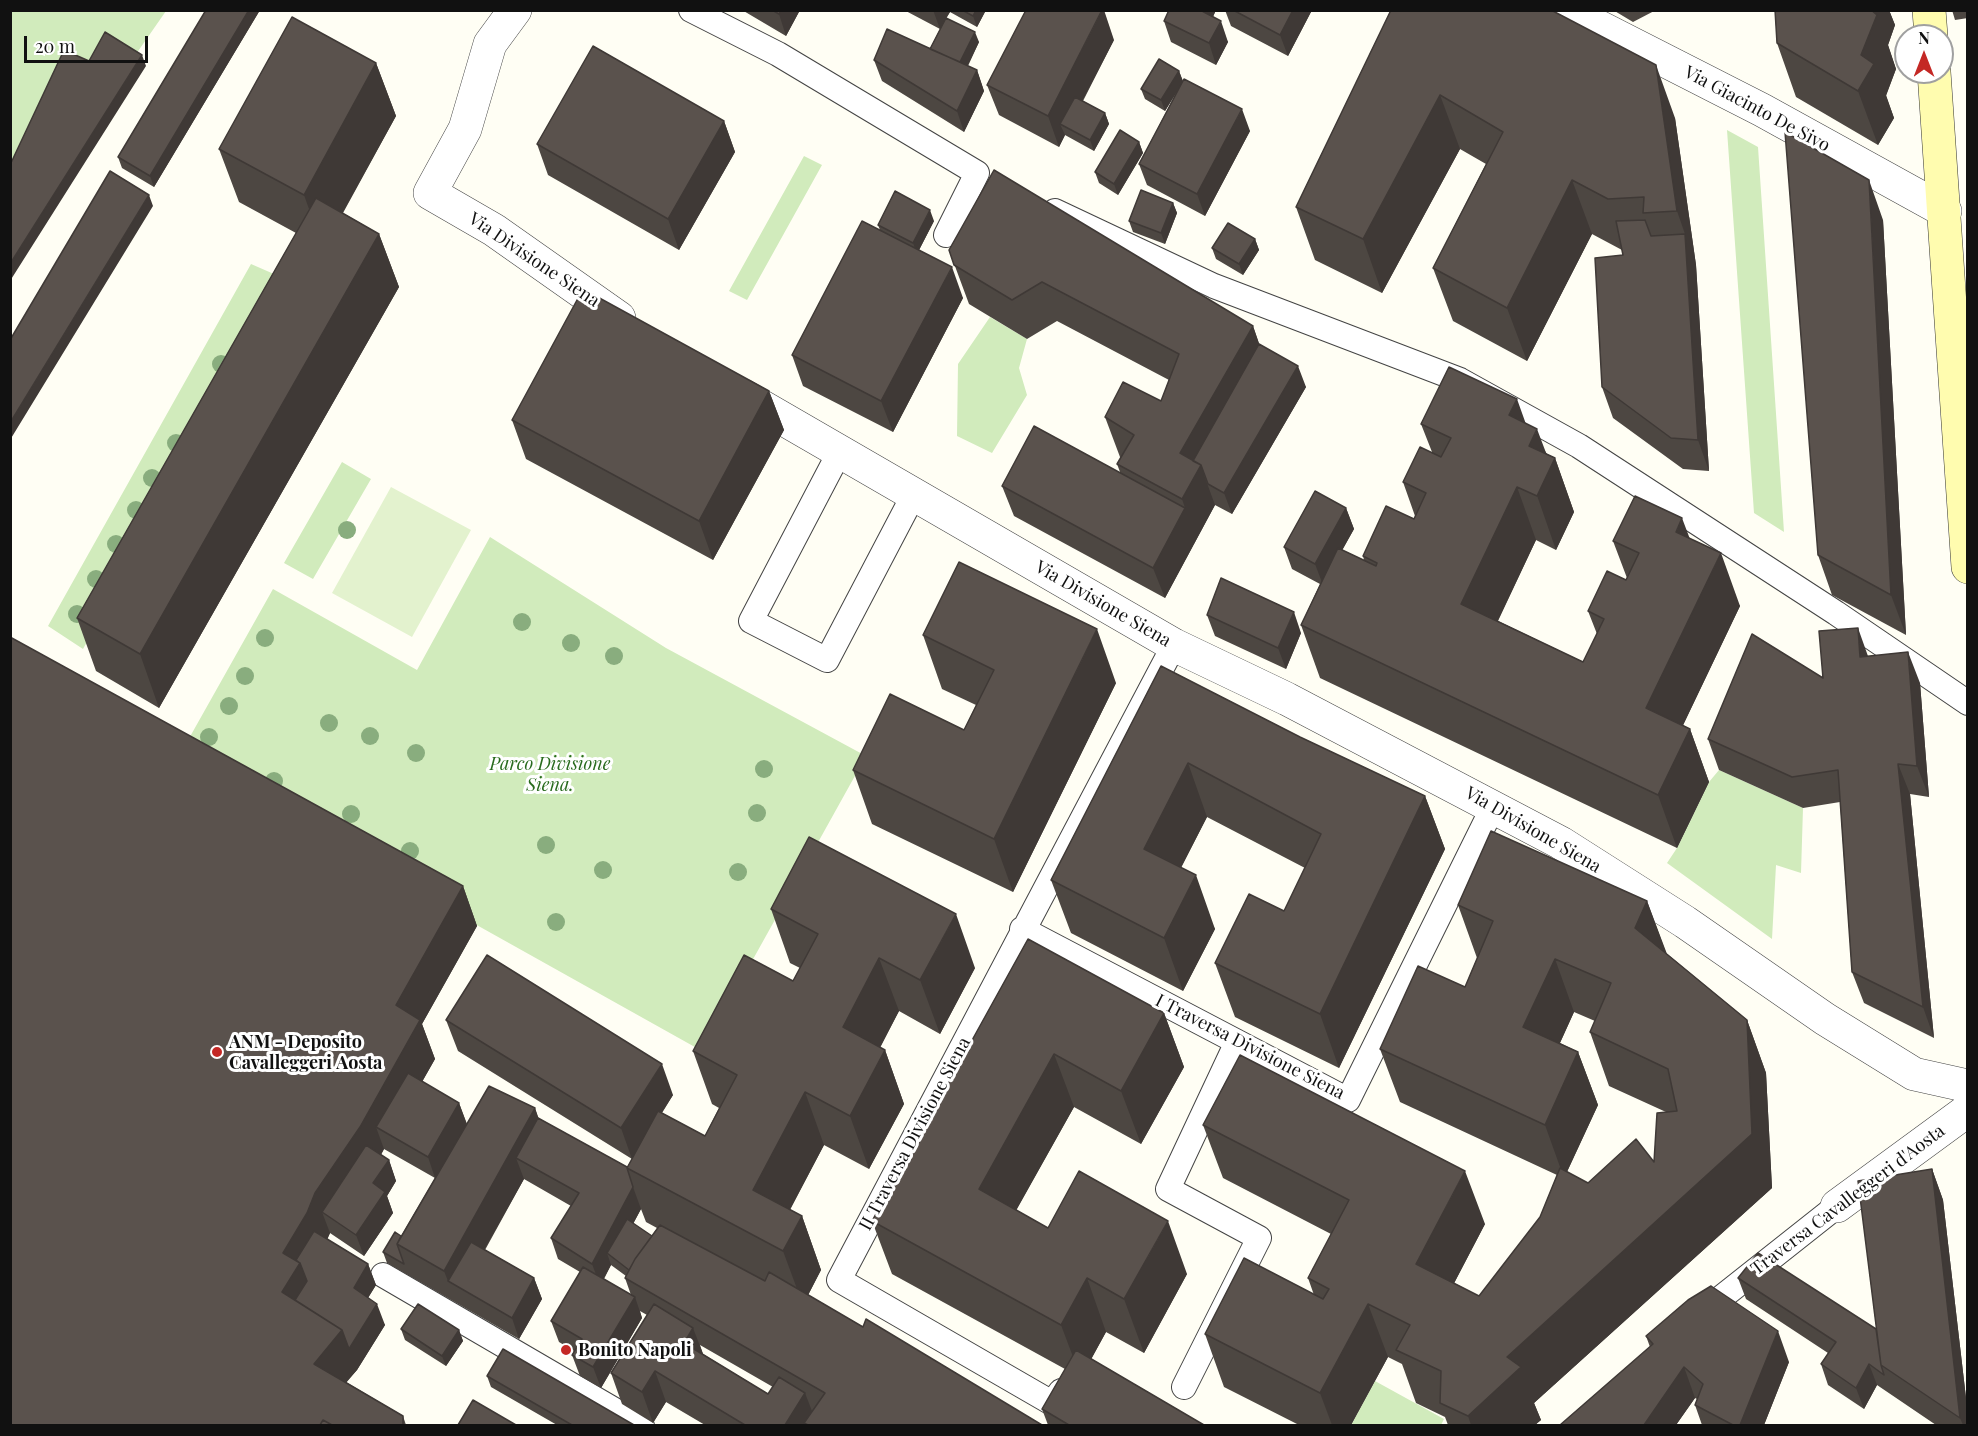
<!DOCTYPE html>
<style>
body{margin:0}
#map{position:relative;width:1978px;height:1436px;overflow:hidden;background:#fffef4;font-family:"Playfair Display",serif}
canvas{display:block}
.frame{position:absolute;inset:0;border:12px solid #111;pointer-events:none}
.north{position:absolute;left:1894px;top:24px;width:60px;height:60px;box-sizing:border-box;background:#fff;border:2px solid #a0a0a0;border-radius:50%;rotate:0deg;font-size:16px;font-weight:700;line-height:24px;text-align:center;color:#111}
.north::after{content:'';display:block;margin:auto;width:21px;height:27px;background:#c42825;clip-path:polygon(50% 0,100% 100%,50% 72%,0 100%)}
.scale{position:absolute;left:24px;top:36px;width:124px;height:27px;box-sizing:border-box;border:3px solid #111;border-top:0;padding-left:8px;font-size:18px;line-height:21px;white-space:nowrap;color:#111;-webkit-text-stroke:4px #fff;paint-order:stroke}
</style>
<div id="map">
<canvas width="1978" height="1436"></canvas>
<div class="frame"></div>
<div class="north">N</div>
<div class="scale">20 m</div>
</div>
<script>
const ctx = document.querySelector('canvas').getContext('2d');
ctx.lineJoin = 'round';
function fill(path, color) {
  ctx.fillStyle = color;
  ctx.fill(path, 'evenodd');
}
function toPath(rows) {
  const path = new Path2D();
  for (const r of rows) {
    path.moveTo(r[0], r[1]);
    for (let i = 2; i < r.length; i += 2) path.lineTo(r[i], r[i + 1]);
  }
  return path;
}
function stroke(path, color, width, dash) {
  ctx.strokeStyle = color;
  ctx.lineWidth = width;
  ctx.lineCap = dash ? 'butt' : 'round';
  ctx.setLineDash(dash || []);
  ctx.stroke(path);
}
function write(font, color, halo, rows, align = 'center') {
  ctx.font = font + ' "Playfair Display",serif';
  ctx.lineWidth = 6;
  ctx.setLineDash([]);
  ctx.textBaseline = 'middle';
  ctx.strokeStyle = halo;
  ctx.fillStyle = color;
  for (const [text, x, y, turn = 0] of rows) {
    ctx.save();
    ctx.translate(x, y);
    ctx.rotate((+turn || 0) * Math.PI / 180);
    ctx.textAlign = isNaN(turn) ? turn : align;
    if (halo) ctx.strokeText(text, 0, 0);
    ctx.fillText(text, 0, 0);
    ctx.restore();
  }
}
fill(toPath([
 [11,11,166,11,134,57,11,185],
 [1727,130,1758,147,1784,532,1754,513],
 [804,156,822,165,747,300,729,291],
 [251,264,290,281,83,649,48,626],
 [990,317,1027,339,1019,368,1027,395,992,453,957,436,958,364],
 [342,462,371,479,313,579,284,563],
 [490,537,666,648,866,756,702,1051,178,758,273,589,417,670],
 [1719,770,1803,808,1801,873,1776,865,1772,939,1667,863,1677,848,1709,782],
 [1375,1381,1444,1419,1441,1425,1351,1425]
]), '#d1ebbc');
fill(toPath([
 [391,487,471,530,412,637,332,593]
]), '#e3f2ce');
const lane = toPath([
 [691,10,778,54,977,173,946,235],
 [1055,211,1214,286,1460,380,1579,446,1836,613,1968,703],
 [839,453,751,621,827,660,913,496],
 [1022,929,1348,1100,1493,807],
 [383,1275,642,1426],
 [1698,1316,1837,1206],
 [1184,1387,1259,1238,1168,1189,1237,1042],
 [1072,1388,1061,1391,1052,1403,839,1280,1174,645]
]);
const street = toPath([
 [515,10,490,44,465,129,430,193,494,230,619,318],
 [1566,10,1762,110,1945,211],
 [742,395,1174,645,1287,699,1561,843,1685,922,1825,1019,1914,1074,1968,1086],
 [1837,1206,1968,1110]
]);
const secondary = toPath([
 [1929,10,1931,36],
 [1934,72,1968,567]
]);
stroke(lane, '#444', 26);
stroke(street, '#444', 34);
stroke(secondary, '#333', 34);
stroke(lane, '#fff', 24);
stroke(street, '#fff', 33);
stroke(secondary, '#fffcaf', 33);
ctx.fillStyle = '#89ad7e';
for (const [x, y] of [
 [221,364],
 [176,443],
 [152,478],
 [136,510],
 [347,530],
 [116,544],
 [96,579],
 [77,614],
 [522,622],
 [265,638],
 [571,643],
 [614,656],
 [245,676],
 [229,706],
 [329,723],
 [370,736],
 [209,737],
 [416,753],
 [764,769],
 [274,781],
 [757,813],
 [351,814],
 [546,845],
 [410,851],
 [603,870],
 [738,872],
 [556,922]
]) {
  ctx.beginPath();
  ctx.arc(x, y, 9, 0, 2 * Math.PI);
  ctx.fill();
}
fill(toPath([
 [206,10,260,10,154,187,122,168,118,157],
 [742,10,800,10,786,36],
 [904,10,986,10,977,27,950,12,946,18,979,42,968,66,977,70,984,91,964,132,882,81,874,60,930,49,940,29],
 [1169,10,1216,10,1213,17,1228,42,1216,65,1171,42,1164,21],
 [1225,10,1312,10,1288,56,1231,26],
 [1391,10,1675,118,1696,265,1709,471,1683,469,1613,418,1602,387,1623,255,1622,250,1592,234,1527,361,1453,321,1433,268,1486,164,1460,149,1382,293,1315,260,1296,207],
 [1613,10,1656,10,1633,22],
 [1775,10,1889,10,1895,25,1888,45,1896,69,1886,96,1894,118,1878,145,1796,97,1777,43],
 [1952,10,1968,10,1968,18,1955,20],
 [1114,40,1083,101,1105,113,1109,124,1094,151,1065,135,1059,147,999,115,987,85],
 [376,63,396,116,343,213,379,234,399,287,159,708,96,671,77,618,296,233,239,202,219,149],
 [1179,71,1183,81,1250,131,1205,216,1147,185,1139,164,1176,93,1165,111,1145,99,1141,89],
 [724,121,735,152,679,250,548,175,537,144],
 [1139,142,1143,153,1118,195,1099,183,1095,172],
 [1173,203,1177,213,1165,244,1133,232,1129,221],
 [1883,220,1906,635,1832,595,1818,555],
 [934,221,919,250,963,298,893,432,803,386,792,355,880,230,878,225],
 [1255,239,1259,250,1243,275,1216,259,1212,248],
 [949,250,1253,326,1259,344,1306,387,1232,514,1215,505,1165,598,1014,516,1002,486,1120,472,1117,464,1121,457,1120,457,1105,417,1161,401,1169,380,1057,321,1027,339,969,304],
 [769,391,784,430,713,560,526,459,512,420],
 [1526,423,1547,454,1555,458,1574,512,1556,550,1536,540,1498,621,1583,662,1597,634,1588,611,1626,580,1627,578,1613,541,1689,538,1740,606,1683,725,1690,729,1709,782,1677,848,1320,678,1301,625,1320,584,1292,569,1284,547,1346,508,1354,529,1342,550,1364,560,1363,556,1414,519,1415,516,1403,482,1432,452,1421,424],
 [1207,615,1301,633,1286,669,1215,636],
 [923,635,1116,683,1013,892,872,824,853,770,964,730,976,705,942,689],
 [1868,656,1920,683,1929,797,1910,794,1934,1038,1864,1003,1852,972,1840,802,1803,808,1719,770,1708,739,1823,678],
 [1161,666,1300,737,1425,796,1445,849,1339,1068,1235,1017,1215,963,1284,911,1305,868,1207,817,1181,868,1215,929,1183,991,1071,933,1051,880],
 [463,886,477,926,422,1024,435,1059,422,1082,459,1103,467,1124,535,1108,538,1118,627,1167,632,1159,458,1051,446,1020,673,1095,662,1113,705,1136,719,1108,712,1104,693,1051,793,981,800,968,790,963,771,909,975,968,940,1034,899,1011,880,1048,885,1050,904,1104,869,1169,824,1145,790,1210,802,1216,821,1270,808,1295,863,1327,1042,1425,705,1425,666,1402,653,1423,622,1404,611,1373,647,1315,640,1311,642,1318,601,1388,580,1376,572,1355,574,1351,559,1342,551,1321,580,1272,558,1259,551,1238,571,1206,524,1179,485,1250,534,1278,542,1299,519,1339,387,1263,383,1252,401,1236,435,1178,384,1149,381,1155,389,1160,396,1181,387,1196,393,1213,364,1256,330,1233,327,1239,368,1264,376,1285,368,1298,385,1325,357,1370,346,1382,403,1416,406,1425,10,1425],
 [641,1209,646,1222,657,1228,652,1236,633,1224],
 [611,1265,626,1276,625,1278,631,1295,604,1279],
 [700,1345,773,1387,768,1394,703,1354],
 [1647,901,1666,953,1747,1020,1766,1073,1772,1188,1534,1403,1541,1420,1535,1425,1448,1425,1445,1417,1416,1403,1402,1364,1388,1357,1351,1425,1299,1425,1224,1387,1205,1334,1314,1295,1308,1278,1331,1234,1223,1178,1203,1125,1485,1224,1454,1283,1479,1296,1540,1217,1557,1175,1400,1102,1380,1049,1465,987,1477,958,1458,905],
 [1574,1012,1595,1021,1590,1032,1609,1086,1666,1112,1654,1162,1588,1183,1567,1172,1598,1105,1578,1052,1560,1043],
 [1028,939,1164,1013,1184,1067,1141,1144,1074,1107,1016,1210,1048,1228,1187,1274,1144,1353,1106,1332,1091,1359,1204,1425,1048,1425,1042,1409,1065,1369,892,1274,872,1221],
 [1932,1169,1943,1200,1968,1415,1968,1425,1936,1425,1877,1385,1864,1409,1828,1385,1821,1364,1828,1353,1746,1299,1738,1278,1876,1329],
 [401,1329,459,1330,463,1341,446,1366,405,1340],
 [1646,1336,1789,1362,1764,1425,1702,1425,1695,1405,1697,1399,1695,1398,1676,1425,1560,1425,1650,1347],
 [487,1376,634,1425,557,1425,491,1387]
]), '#4d4742');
fill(toPath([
 [249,10,260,10,154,187,150,176],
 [781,10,800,10,786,36,779,14],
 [933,10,949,10,950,12,940,29],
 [976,10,986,10,977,27,973,16],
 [1102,10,1104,10,1114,40,1068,128,1060,124,1065,135,1059,147,1048,116],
 [1198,10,1216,10,1206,31],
 [1293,10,1312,10,1288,56,1280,35],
 [1866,10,1889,10,1895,25,1888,45,1896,69,1886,95,1894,118,1878,145,1858,91],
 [1221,21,1228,42,1216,65,1209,43],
 [975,32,979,42,960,81,956,71],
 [142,55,146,66,10,281,10,264],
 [376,63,396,116,323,248,304,195],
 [1656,65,1675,118,1696,265,1709,471,1698,440,1685,234,1677,211],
 [977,70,984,91,964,132,957,111],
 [1179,71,1183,82,1165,111,1161,100],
 [1440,95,1460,149,1382,293,1363,239],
 [1242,109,1250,131,1205,216,1197,194],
 [1105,113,1109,124,1094,151,1090,140],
 [724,121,735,152,679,250,668,219],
 [1139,142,1143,153,1118,195,1114,184],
 [1572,180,1592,234,1527,361,1507,308],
 [1869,180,1883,220,1906,635,1891,595],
 [149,195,153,206,10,440,10,423],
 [1173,203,1177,213,1165,244,1161,233],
 [930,210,934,221,917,254,913,243],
 [379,234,399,287,159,708,140,654],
 [1255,239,1259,250,1243,275,1239,264],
 [952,267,963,298,893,432,881,401],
 [1253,326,1267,366,1204,475,1215,505,1165,598,1153,568,1185,508,1182,499,1180,453],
 [1298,366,1306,387,1232,514,1224,493],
 [769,391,784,430,713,560,699,521],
 [1517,399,1532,441,1537,429,1551,466,1555,458,1574,512,1556,550,1509,415],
 [1517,487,1536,540,1480,658,1461,604],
 [1346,508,1354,529,1323,585,1315,564],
 [1682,518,1702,571,1676,532],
 [1721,553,1740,606,1666,761,1646,708],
 [1294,612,1301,633,1286,669,1278,648],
 [1858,628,1869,659,1860,657],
 [1097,629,1116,683,1013,892,994,839],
 [1908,652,1920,683,1929,797,1917,766],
 [1690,729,1709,782,1677,848,1658,795],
 [1188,763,1207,817,1163,902,1144,849],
 [1898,764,1910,794,1934,1038,1923,1007],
 [1425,796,1445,849,1339,1068,1320,1014],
 [1196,875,1215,929,1183,991,1164,938],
 [463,886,477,926,422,1024,435,1059,391,1136,376,1127,384,1149,374,1166,322,1212,330,1233,322,1252,314,1303,304,1320,282,1292,283,1253,396,1005],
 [1647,901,1667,954,1635,928],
 [956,914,975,968,940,1034,920,980],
 [879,958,899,1011,862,1081,843,1027],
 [1555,959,1574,1012,1543,1080,1523,1027],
 [1164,1013,1184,1067,1141,1144,1121,1091],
 [1747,1020,1766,1073,1772,1188,1534,1403,1541,1420,1535,1425,1471,1425,1468,1416,1507,1357,1752,1134],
 [885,1050,904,1104,869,1169,850,1116],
 [1578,1052,1598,1105,1564,1178,1545,1125],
 [1054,1054,1074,1107,998,1243,979,1189],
 [662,1064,673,1095,632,1159,621,1128],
 [805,1092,824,1145,772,1243,753,1190],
 [459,1103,467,1125,435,1178,428,1157],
 [535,1108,546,1139,516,1158,524,1179,462,1289,448,1281,444,1271],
 [389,1160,396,1181,387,1196,393,1213,364,1256,356,1235,373,1183],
 [1932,1169,1943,1200,1968,1415,1968,1425,1963,1425,1960,1418],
 [1465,1171,1485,1224,1436,1318,1416,1264],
 [633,1187,641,1209,614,1259,607,1253,611,1265,600,1285,592,1264],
 [802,1216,821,1270,803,1305,783,1251],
 [1168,1221,1187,1274,1144,1353,1124,1299],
 [368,1264,376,1285,361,1309,354,1288],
 [534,1278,542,1299,519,1339,512,1318],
 [1087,1278,1106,1332,1081,1378,1061,1325],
 [635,1297,642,1318,601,1388,593,1367],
 [377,1304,385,1325,357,1370,329,1403,314,1364,342,1330],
 [1368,1304,1388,1357,1351,1425,1332,1425,1320,1393],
 [693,1328,705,1359,684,1343],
 [459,1330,463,1341,446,1366,442,1356],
 [1778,1331,1789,1362,1764,1425,1740,1425],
 [1869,1364,1877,1385,1864,1409,1856,1388],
 [1684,1367,1695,1398,1676,1425,1644,1425],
 [655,1371,666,1402,653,1423,642,1392],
 [805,1393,817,1424,804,1423,805,1425,785,1425]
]), '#3f3936');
const building = toPath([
 [206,10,249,10,150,176,118,157,206,10],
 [772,10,781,10,779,14,772,10],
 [962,10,976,10,973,16,962,10],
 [1026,10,1102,10,1048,116,987,85,1026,10],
 [1169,10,1200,10,1221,21,1209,43,1164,21,1169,10],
 [1233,10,1293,10,1280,35,1233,10],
 [1391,10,1551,10,1656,65,1677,211,1643,213,1644,197,1608,199,1572,180,1507,308,1433,268,1503,132,1440,95,1363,239,1296,207,1391,10],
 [1775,10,1871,10,1877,15,1861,55,1874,64,1858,91,1777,43,1775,10],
 [292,17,376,63,304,195,219,149,292,17],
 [946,18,975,32,960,62,930,49,946,18],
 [887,29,977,70,957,111,874,60,887,29],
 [105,32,142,55,10,264,10,165,64,50,89,61,105,32],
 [593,46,724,121,668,219,537,144,593,46],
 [1159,59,1179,71,1161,100,1141,89,1159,59],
 [1184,79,1242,109,1197,194,1139,164,1184,79],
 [1075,97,1105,113,1090,140,1060,124,1075,97],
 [1120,130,1139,142,1114,184,1095,172,1120,130],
 [1785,132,1869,180,1891,595,1818,555,1785,132],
 [994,170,1253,326,1180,453,1201,465,1182,499,1117,464,1134,435,1105,417,1123,382,1161,401,1179,354,1042,282,1012,300,954,265,949,250,994,170],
 [110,171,149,195,10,423,10,340,110,171],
 [1141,190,1173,203,1161,233,1129,221,1141,190],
 [895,191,930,210,913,243,878,225,895,191],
 [316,198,379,234,140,654,77,618,316,198],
 [1645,220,1651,236,1685,234,1698,440,1671,438,1602,387,1595,258,1623,255,1616,221,1645,220],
 [862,221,952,267,881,401,792,355,862,221],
 [1228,223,1255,239,1239,264,1212,248,1228,223],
 [583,289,769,391,699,521,512,420,583,289],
 [1259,344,1298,366,1224,493,1208,484,1201,465,1193,461,1259,344],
 [1449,367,1517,399,1509,415,1537,429,1529,446,1555,458,1537,496,1517,487,1461,604,1583,662,1604,619,1588,611,1607,571,1626,580,1639,553,1613,541,1635,496,1682,518,1676,532,1721,553,1646,708,1690,729,1658,795,1301,625,1338,548,1376,566,1377,563,1363,556,1386,506,1414,519,1426,493,1403,482,1420,447,1441,457,1451,438,1421,424,1449,367],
 [1034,426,1185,508,1153,568,1002,486,1034,426],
 [1315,491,1346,508,1315,564,1284,547,1315,491],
 [959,562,1097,629,994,839,853,770,890,694,964,730,994,670,923,635,959,562],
 [1221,578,1294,612,1278,648,1207,615,1221,578],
 [1858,628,1860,657,1908,652,1917,766,1898,764,1923,1007,1852,972,1838,770,1792,777,1708,739,1752,634,1823,678,1819,631,1858,628],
 [10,637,463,886,396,1005,420,1020,360,1127,315,1193,307,1213,283,1253,300,1263,282,1292,342,1330,314,1364,403,1416,403,1425,332,1425,323,1420,320,1425,10,1425,10,637],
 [1161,666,1300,737,1425,796,1320,1014,1215,963,1249,894,1284,911,1321,834,1188,763,1144,849,1196,875,1164,938,1051,880,1161,666],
 [1491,831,1647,901,1635,928,1747,1020,1752,1134,1507,1357,1521,1367,1468,1416,1440,1403,1441,1371,1396,1350,1410,1325,1368,1304,1320,1393,1205,1334,1244,1258,1323,1299,1329,1289,1308,1278,1349,1200,1203,1125,1240,1055,1465,1171,1416,1264,1479,1296,1540,1217,1560,1168,1588,1183,1636,1139,1654,1162,1657,1113,1677,1111,1668,1069,1590,1032,1611,983,1555,959,1523,1027,1578,1052,1545,1125,1380,1049,1418,966,1465,987,1493,921,1458,905,1491,831],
 [809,837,956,914,920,980,879,958,843,1027,885,1050,850,1116,805,1092,753,1190,802,1216,783,1251,627,1168,658,1111,705,1136,737,1075,693,1051,744,955,793,981,818,934,771,909,809,837],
 [1028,939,1164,1013,1121,1091,1054,1054,979,1189,1048,1228,1079,1171,1168,1221,1124,1299,1087,1278,1061,1325,872,1221,1028,939],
 [487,955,662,1064,621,1128,446,1020,487,955],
 [408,1073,459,1103,428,1157,376,1127,408,1073],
 [489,1086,535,1108,444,1271,397,1244,489,1086],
 [538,1118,627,1167,627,1168,633,1187,592,1264,551,1238,579,1193,516,1158,538,1118],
 [366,1145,389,1160,373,1183,385,1192,356,1235,322,1212,366,1145],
 [1932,1169,1960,1418,1881,1365,1858,1181,1932,1169],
 [627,1219,652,1236,635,1259,629,1270,607,1253,627,1219],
 [660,1225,765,1281,769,1272,863,1327,866,1319,1042,1425,808,1425,804,1423,825,1393,625,1278,635,1259,660,1225],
 [314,1231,368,1264,354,1288,377,1304,349,1349,342,1330,295,1300,307,1281,300,1263,296,1260,314,1231],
 [395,1232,401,1236,397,1244,404,1264,383,1252,395,1232],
 [471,1242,534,1278,512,1318,448,1281,471,1242],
 [1758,1253,1876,1329,1881,1365,1884,1375,1869,1364,1856,1388,1821,1364,1836,1342,1738,1278,1758,1253],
 [583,1267,635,1297,593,1367,572,1355,582,1339,551,1321,583,1267],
 [1711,1286,1778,1331,1740,1425,1733,1425,1695,1405,1703,1384,1684,1367,1644,1425,1560,1425,1653,1344,1646,1336,1688,1300,1711,1286],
 [418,1304,459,1330,442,1356,401,1329,418,1304],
 [654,1304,693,1328,684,1343,768,1394,779,1377,805,1393,785,1425,745,1425,655,1371,642,1392,611,1373,654,1304],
 [503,1349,634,1425,572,1425,487,1376,503,1349],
 [1076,1350,1204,1425,1069,1425,1042,1409,1076,1350],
 [473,1400,516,1425,458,1425,473,1400],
 [323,1420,332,1425,320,1425,323,1420]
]);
fill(building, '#5a524d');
stroke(building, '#3f3936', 1.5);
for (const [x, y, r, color] of [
 [217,1052,6,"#c42825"],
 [566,1350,6,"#c42825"]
]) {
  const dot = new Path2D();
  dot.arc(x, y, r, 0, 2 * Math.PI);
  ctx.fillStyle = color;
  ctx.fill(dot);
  stroke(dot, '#fff', 2);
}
write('18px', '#111', '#fff', [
 ["Via Giacinto De Sivo",1757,109,28],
 ["Via Divisione Siena",534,260,34],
 ["Via Divisione Siena",1103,604,30],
 ["Via Divisione Siena",1533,830,30],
 ["I Traversa Divisione Siena",1250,1047,27],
 ["II Traversa Divisione Siena",915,1134,-62],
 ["Traversa Cavalleggeri d'Aosta",1848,1200,-37]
]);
write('italic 18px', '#296b1e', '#fff', [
 ["Parco Divisione",550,764],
 ["Siena.",550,785]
]);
write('bold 18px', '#111', '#fff', [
 ["ANM - Deposito",229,1042],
 ["Cavalleggeri Aosta",229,1063],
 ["Bonito Napoli",578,1350]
], 'left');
</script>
